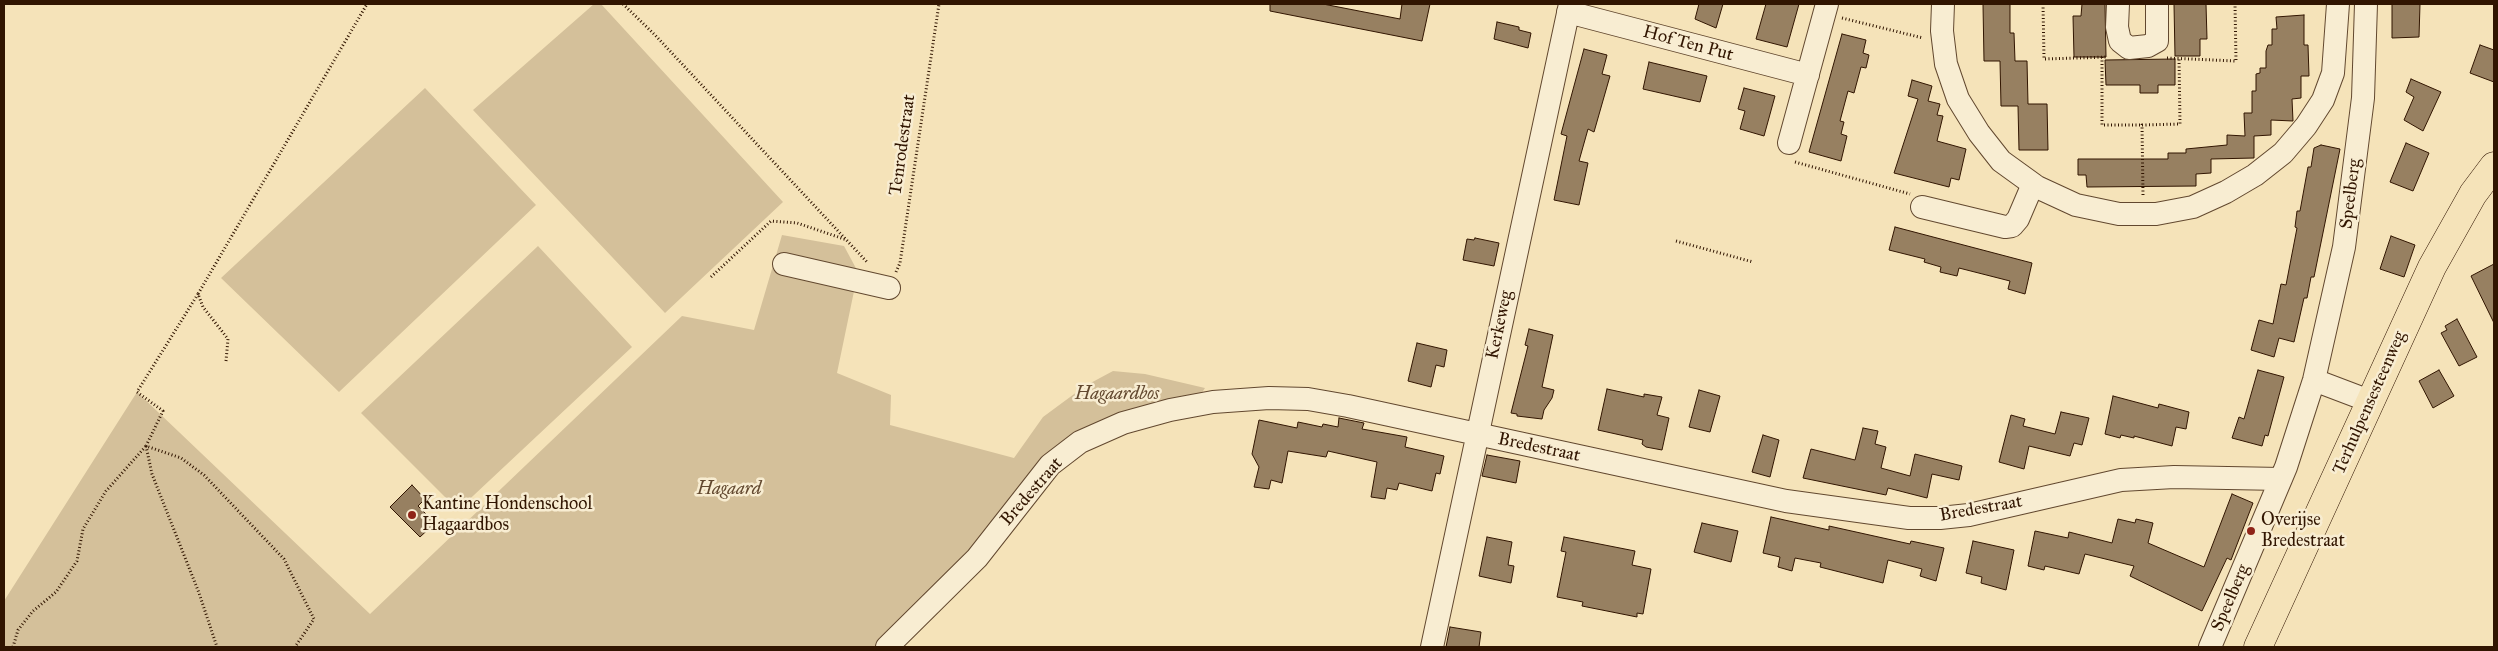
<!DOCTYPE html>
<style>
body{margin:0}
#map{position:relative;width:2498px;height:651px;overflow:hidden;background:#f5e3b9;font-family:"IM FELL Great Primer",serif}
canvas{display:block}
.frame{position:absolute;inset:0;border:5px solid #311501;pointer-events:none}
</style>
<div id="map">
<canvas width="2498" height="651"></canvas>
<div class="frame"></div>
</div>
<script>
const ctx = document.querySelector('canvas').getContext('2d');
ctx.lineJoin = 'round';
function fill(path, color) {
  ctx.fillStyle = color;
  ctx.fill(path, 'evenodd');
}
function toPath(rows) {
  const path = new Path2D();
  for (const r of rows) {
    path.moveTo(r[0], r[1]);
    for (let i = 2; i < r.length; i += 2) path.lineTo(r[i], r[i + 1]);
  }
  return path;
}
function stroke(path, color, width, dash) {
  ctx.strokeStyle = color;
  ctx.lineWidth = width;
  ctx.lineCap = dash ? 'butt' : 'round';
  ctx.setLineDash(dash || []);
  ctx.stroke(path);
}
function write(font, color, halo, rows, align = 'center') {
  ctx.font = font + ' "IM FELL Great Primer",serif';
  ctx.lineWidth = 5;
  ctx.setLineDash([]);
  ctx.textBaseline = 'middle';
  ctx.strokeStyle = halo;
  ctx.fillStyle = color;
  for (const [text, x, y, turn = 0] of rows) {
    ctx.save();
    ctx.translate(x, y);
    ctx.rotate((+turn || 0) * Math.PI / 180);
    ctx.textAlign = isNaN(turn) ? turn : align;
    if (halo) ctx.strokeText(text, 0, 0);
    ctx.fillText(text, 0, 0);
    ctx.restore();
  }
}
fill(toPath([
 [594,4,601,4,783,202,665,313,473,110],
 [425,88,536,205,339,392,221,278],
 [782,235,844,246,858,272,837,373,891,395,890,425,1014,458,1043,417,1085,386,1113,371,1145,374,1205,388,1197,400,1075,436,974,554,879,647,4,647,4,601,137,392,370,614,682,316,754,330],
 [538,246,632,347,458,510,361,413]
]), '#d4c09a');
const building = toPath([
 [1270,4,1323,4,1400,19,1402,4,1430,4,1422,41,1270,11,1270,4],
 [1699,4,1723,4,1716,28,1695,19,1699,4],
 [1766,4,1799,4,1787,47,1756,39,1766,4],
 [1983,4,2010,4,2010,33,2014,33,2015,61,2027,61,2028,104,2047,104,2048,150,2019,150,2018,106,2001,106,2000,61,1984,61,1983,4],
 [2082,4,2105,4,2106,57,2074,57,2073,16,2081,16,2082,4],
 [2174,4,2206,4,2207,39,2200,39,2200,56,2175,56,2174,4],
 [2392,4,2420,4,2419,37,2392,38,2392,4],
 [2304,15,2304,45,2308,45,2309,76,2301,76,2301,98,2292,99,2293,121,2271,120,2271,135,2254,136,2254,158,2211,159,2211,173,2196,174,2196,186,2087,187,2086,175,2078,175,2078,159,2168,159,2168,153,2186,153,2186,149,2227,145,2227,135,2245,136,2244,113,2252,113,2252,91,2256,91,2256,74,2260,73,2260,68,2266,68,2266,51,2268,45,2272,45,2272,29,2277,29,2276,17,2304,15],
 [1497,22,1519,27,1519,30,1531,33,1528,48,1494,39,1497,22],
 [1842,34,1866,40,1863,53,1869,55,1866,68,1861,67,1854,93,1848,91,1840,121,1844,122,1841,134,1847,136,1841,161,1809,152,1842,34],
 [2480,45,2494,50,2494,82,2470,73,2480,45],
 [1584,49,1607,55,1602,74,1610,76,1594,132,1588,129,1579,161,1588,163,1579,205,1554,200,1567,136,1561,134,1584,49],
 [2175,59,2175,85,2158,85,2158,93,2140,93,2140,85,2106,85,2105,60,2175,59],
 [1649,62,1707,76,1700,102,1643,89,1649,62],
 [2411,79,2441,92,2423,131,2404,120,2414,97,2406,92,2411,79],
 [1912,80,1932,86,1928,101,1940,104,1937,115,1943,116,1937,141,1966,149,1959,180,1951,178,1949,187,1894,173,1918,99,1908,96,1912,80],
 [1744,88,1775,96,1764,136,1740,129,1745,111,1738,109,1744,88],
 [2406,143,2429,153,2413,191,2390,182,2406,143],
 [2321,145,2340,149,2314,277,2311,277,2307,298,2304,298,2294,342,2279,338,2274,357,2251,350,2259,320,2273,324,2281,284,2286,285,2297,228,2295,227,2297,211,2300,211,2308,167,2311,167,2314,148,2321,145],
 [1895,227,2032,263,2025,294,2008,289,2010,281,1959,268,1957,276,1940,272,1941,267,1924,262,1925,259,1889,250,1895,227],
 [2391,236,2415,245,2404,277,2380,269,2391,236],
 [1475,238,1499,243,1494,266,1463,260,1467,239,1474,240,1475,238],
 [2494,264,2494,323,2471,276,2494,264],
 [2457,319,2477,357,2459,366,2441,333,2447,330,2445,326,2457,319],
 [1529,329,1553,335,1542,387,1554,390,1552,398,1544,410,1542,419,1517,416,1517,414,1511,413,1528,346,1525,345,1529,329],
 [1417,343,1447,350,1444,367,1436,365,1431,387,1408,381,1417,343],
 [2258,370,2284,377,2268,436,2265,435,2262,446,2232,438,2239,417,2244,419,2258,370],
 [2439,370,2454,396,2433,408,2419,381,2439,370],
 [1607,389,1644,397,1644,394,1662,397,1657,415,1669,418,1662,450,1646,447,1642,444,1643,440,1598,430,1607,389],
 [1699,390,1720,396,1710,432,1689,427,1699,390],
 [2113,396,2158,408,2159,404,2189,412,2186,429,2176,427,2172,446,2134,436,2134,438,2121,435,2120,438,2105,434,2113,396],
 [2061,412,2089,418,2082,445,2074,443,2070,456,2029,446,2024,469,1999,462,2011,415,2025,419,2023,426,2055,434,2061,412],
 [1339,418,1364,423,1362,429,1407,437,1405,447,1444,456,1440,474,1436,473,1432,491,1399,483,1397,490,1387,488,1385,499,1371,497,1377,462,1328,451,1326,457,1288,451,1282,483,1271,480,1269,489,1254,487,1259,467,1252,454,1259,420,1297,428,1298,422,1322,427,1323,424,1338,427,1339,418],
 [1863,428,1878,431,1875,444,1886,447,1881,468,1910,476,1915,454,1962,466,1959,480,1932,474,1927,498,1888,488,1886,495,1803,478,1811,449,1855,460,1863,428],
 [1763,435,1779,440,1770,477,1752,472,1763,435],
 [1487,455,1520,461,1516,483,1482,476,1487,455],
 [412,485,425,499,418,506,435,523,420,537,390,507,412,485],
 [2232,494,2253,503,2231,560,2227,558,2202,611,2130,576,2134,566,2085,554,2079,574,2045,566,2044,570,2028,566,2035,531,2068,538,2069,532,2112,543,2118,519,2135,523,2136,519,2153,523,2148,543,2204,567,2232,494],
 [1771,517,1829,530,1829,526,1910,544,1911,541,1944,548,1936,581,1920,576,1922,569,1888,560,1883,583,1820,567,1821,563,1795,558,1792,571,1778,567,1780,557,1763,553,1771,517],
 [1702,523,1738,531,1731,562,1694,552,1702,523],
 [1487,537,1512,542,1508,565,1514,566,1511,583,1479,576,1487,537],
 [1564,537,1635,551,1632,565,1651,569,1643,614,1637,613,1637,617,1582,606,1583,602,1557,597,1566,552,1561,551,1564,537],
 [1973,541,2014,550,2006,590,1981,583,1982,577,1966,573,1973,541],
 [1450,627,1481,632,1479,647,1446,647,1450,627]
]);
fill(building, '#978061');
stroke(building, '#311501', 1);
const minor = toPath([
 [1943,4,1942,31,1946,64,1958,99,1979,133,2001,161,2037,187,2076,205,2119,214,2156,214,2193,207,2226,192,2255,175,2283,153,2306,126,2323,100,2333,73,2338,4],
 [2118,4,2117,27,2120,41,2129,48,2148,46,2157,41,2157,4],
 [1568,12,1808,75],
 [1789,143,1827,4],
 [1922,207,2005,227,2012,226,2018,219,2033,184],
 [784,264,889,288],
 [2314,380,2372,402],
 [887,647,977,558,1050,465,1080,442,1123,423,1170,410,1213,402,1269,398,1308,399,1348,406,1786,501,1909,518,1940,518,1969,515,2121,480,2174,477,2281,479],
 [1432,647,1570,4],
 [2210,647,2286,467,2314,380,2344,247,2363,98,2366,4]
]);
const major = toPath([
 [2258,647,2432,267,2473,194,2494,166]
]);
stroke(minor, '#62482f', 24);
stroke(major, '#311501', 29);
stroke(toPath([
 [623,4,655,35,867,262],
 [2043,4,2044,59,2108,57],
 [1842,18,1923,38],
 [2102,57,2102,125,2142,125],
 [2167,58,2236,61,2235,4],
 [1795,162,1910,194],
 [2143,195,2142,125,2180,124,2179,58],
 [1676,241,1753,262],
 [896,272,900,263,939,4],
 [711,277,771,221,797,223,847,240],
 [198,294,137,392,163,411,146,446,181,458,204,475,284,559,314,619,295,647],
 [226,361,228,339,203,307,198,294,367,4],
 [146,446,152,474,199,593,217,647],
 [13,647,18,630,33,611,56,592,77,561,83,529,106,491,146,446]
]), '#311501', 3, [1, 2.5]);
stroke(minor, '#f8edd2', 22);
stroke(major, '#f5e3b9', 28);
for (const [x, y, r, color] of [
 [412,515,5,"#8f2418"],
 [2251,531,5,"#8f2418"]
]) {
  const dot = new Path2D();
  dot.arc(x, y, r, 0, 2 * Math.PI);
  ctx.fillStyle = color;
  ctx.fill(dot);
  stroke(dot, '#f8edd2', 2);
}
write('18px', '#311501', '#f8edd2', [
 ["Hof Ten Put",1688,44,15],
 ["Tenrodestraat",903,145,-82],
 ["Speelberg",2351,194,-83],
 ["Kerkeweg",1500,325,-78],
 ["Terhulpensesteenweg",2370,403,-66],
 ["Bredestraat",1539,448,12],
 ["Bredestraat",1032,492,-49],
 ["Bredestraat",1981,509,-10],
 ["Speelberg",2231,598,-67]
]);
write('italic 18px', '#62482f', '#f8edd2', [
 ["Hagaardbos",1117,395],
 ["Hagaard",729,490]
]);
write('18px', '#311501', '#f8edd2', [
 ["Kantine Hondenschool",422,505],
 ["Hagaardbos",422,526],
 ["Overijse",2261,521],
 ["Bredestraat",2261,542]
], 'left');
</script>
